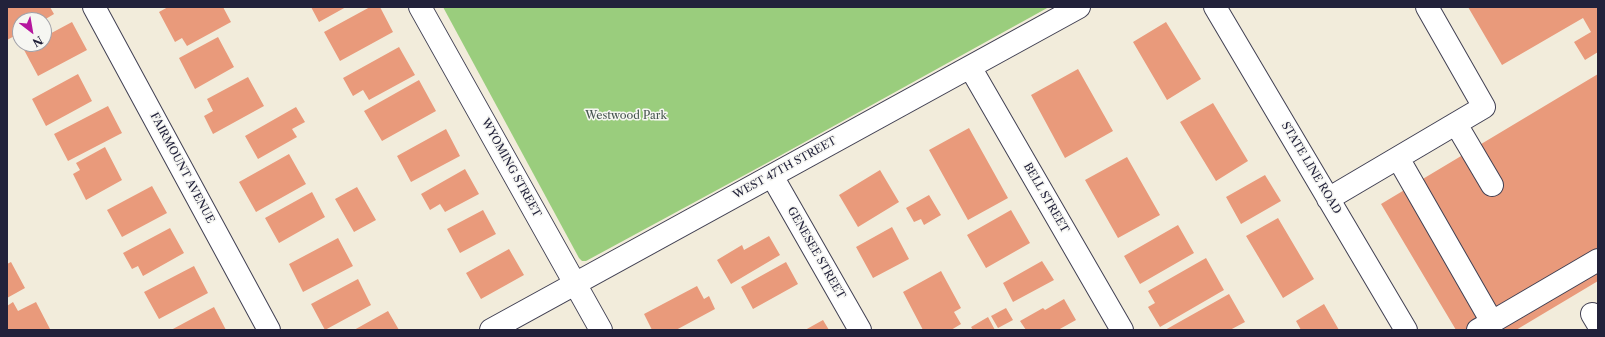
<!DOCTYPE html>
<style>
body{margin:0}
#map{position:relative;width:1605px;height:337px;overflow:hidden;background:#f2ecdb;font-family:"Libre Caslon Text",serif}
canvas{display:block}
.frame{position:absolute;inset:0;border:8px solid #22223b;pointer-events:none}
.north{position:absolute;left:12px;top:12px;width:40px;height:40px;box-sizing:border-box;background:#f6f6f2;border:1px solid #a1a1a9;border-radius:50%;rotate:149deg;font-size:11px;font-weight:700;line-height:16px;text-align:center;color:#22223b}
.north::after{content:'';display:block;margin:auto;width:14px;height:18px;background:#b5179e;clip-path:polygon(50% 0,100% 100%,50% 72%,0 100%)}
</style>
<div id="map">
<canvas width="1605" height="337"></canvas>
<div class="frame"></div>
<div class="north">N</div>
</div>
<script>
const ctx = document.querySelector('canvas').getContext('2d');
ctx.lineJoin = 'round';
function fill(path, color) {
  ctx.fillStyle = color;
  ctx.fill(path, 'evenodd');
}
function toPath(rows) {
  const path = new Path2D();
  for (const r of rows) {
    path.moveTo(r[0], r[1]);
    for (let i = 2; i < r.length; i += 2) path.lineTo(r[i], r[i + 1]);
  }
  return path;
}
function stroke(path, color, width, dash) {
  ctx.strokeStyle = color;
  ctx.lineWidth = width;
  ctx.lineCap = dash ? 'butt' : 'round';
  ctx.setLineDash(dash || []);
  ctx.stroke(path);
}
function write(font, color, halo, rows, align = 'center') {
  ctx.font = font + ' "Libre Caslon Text",serif';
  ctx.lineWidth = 3;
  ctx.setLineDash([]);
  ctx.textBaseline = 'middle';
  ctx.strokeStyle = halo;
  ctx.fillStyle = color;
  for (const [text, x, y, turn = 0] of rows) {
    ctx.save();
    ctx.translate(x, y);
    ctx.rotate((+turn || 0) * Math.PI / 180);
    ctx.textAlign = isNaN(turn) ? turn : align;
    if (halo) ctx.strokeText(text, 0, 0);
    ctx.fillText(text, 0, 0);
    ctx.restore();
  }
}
fill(toPath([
 [443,7,1049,7,765,164,586,261,582,261,579,258]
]), '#9acd7d');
fill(toPath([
 [7,7,50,7,54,14,44,20,20,20,20,33,7,40],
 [168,7,223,7,231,22,187,46,182,38,175,42,159,12],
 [311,7,346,7,319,22],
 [370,7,380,7,393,32,340,61,324,32],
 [1468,7,1598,7,1598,52,1585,60,1574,42,1591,32,1583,18,1502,65],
 [72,22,87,50,38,76,23,48,31,44,44,44,44,37],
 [1166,22,1201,79,1167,100,1133,42],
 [218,37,234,67,195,89,179,58],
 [399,47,415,75,369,100,363,90,353,96,343,78],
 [1078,69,1113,131,1065,158,1031,95],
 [78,74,92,101,46,126,32,99],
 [1598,74,1598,281,1516,330,1456,330,1381,204],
 [248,77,264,106,213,134,204,116,213,111,207,99],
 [419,80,436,111,382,141,364,111],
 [1213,103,1248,161,1216,181,1180,122],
 [108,106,122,133,68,161,54,134],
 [296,107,305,122,292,129,297,137,258,159,245,136],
 [969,128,1008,198,968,220,929,150],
 [446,129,460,156,411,182,397,156],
 [105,147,122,180,86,200,73,174,80,170,76,163],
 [289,154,306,184,256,212,239,182],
 [1127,157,1160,215,1118,238,1085,180],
 [465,169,479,194,445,212,440,204,430,210,421,194],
 [880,170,899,202,858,227,839,195],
 [1265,175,1281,201,1241,224,1226,197],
 [152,186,167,213,122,237,107,210],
 [357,187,376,220,354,232,335,199],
 [312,192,325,217,279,243,265,218],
 [929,195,941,215,924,225,921,219,914,222,906,208],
 [483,210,496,234,460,253,447,229],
 [1011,210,1030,243,986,268,967,235],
 [1278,218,1314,279,1283,298,1246,236],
 [1178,225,1194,253,1140,284,1124,256],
 [892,227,909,259,873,278,856,247],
 [170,228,184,253,143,276,138,266,132,269,123,253],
 [769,236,780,255,731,284,717,260,742,245,744,250],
 [338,238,353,266,303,292,289,264],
 [509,249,524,275,481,299,466,273],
 [1206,258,1224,290,1160,327,1148,307,1155,303,1148,291],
 [1042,261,1054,280,1013,302,1003,283],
 [11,262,25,288,7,298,7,264],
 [786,262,798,284,753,309,741,287],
 [194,266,208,293,159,319,144,292],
 [941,271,961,308,954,312,961,324,951,330,923,330,903,292],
 [358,279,371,305,325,330,311,304],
 [697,286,704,299,709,296,715,309,676,330,652,330,644,314],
 [1229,294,1245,322,1230,330,1165,330],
 [1064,299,1076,320,1058,330,1026,330,1020,321,1043,308,1045,310],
 [13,302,18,311,36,302,50,329,7,330,7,306],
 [1324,304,1339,330,1301,330,1296,321],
 [214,307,226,330,171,330],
 [1006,308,1013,320,998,328,991,316],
 [388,311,399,330,354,330],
 [988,317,995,330,973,330,971,327],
 [823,320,829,330,805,330]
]), '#e99a7b');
const minor = toPath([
 [94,7,269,330],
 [420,7,601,330],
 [1215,7,1406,330],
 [970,67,1122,330],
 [1456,124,1492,185],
 [1398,158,1492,322,1478,330],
 [772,176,860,330],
 [1328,199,1484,107,1427,7],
 [1592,314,1598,324],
 [1492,322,1598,260],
 [491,330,1079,7]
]);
stroke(minor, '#414053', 24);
stroke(minor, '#fff', 22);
write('11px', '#46554f', '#f6f6f2', [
 ["Westwood Park",626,116]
]);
write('11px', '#22223b', '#f6f6f2', [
 ["FAIRMOUNT AVENUE",182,168,62],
 ["WYOMING STREET",511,168,61],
 ["WEST 47TH STREET",785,168,-29],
 ["STATE LINE ROAD",1311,168,59],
 ["BELL STREET",1046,198,60],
 ["GENESEE STREET",816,253,60]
]);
</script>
